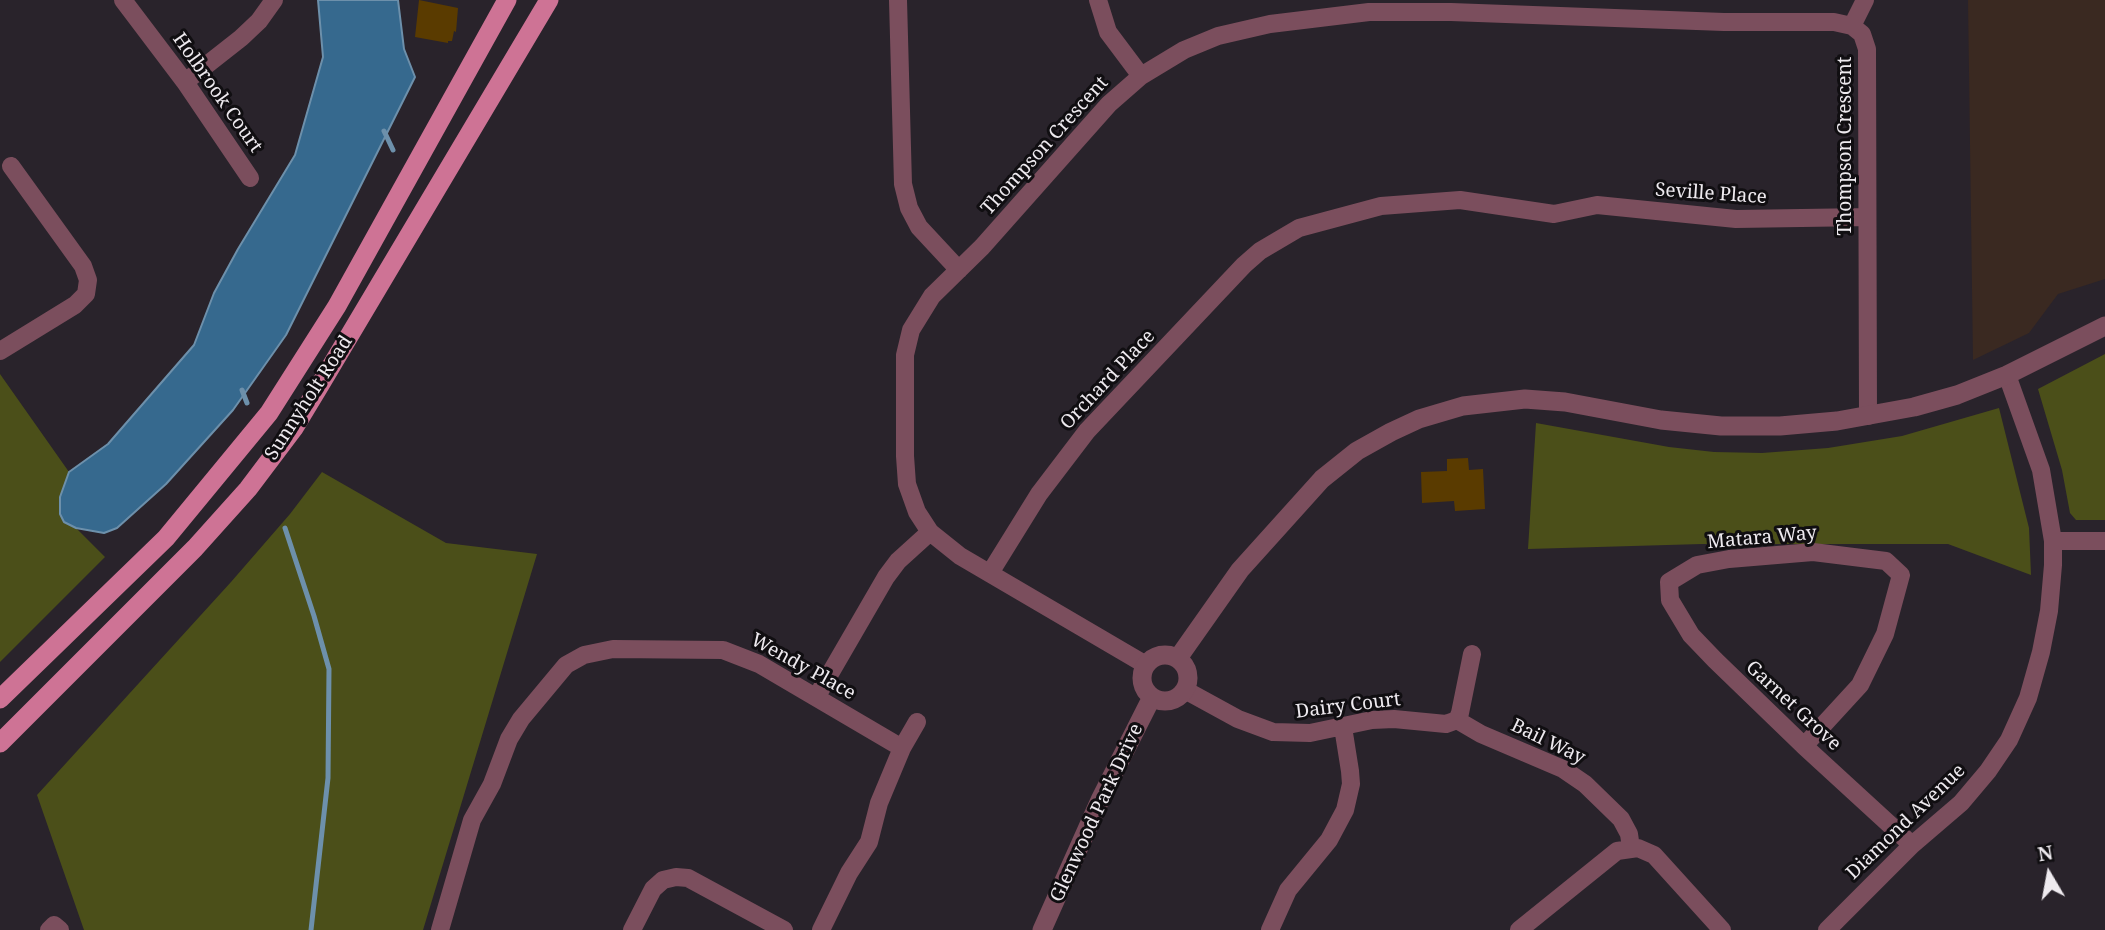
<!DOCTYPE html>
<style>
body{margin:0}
#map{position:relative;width:2105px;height:930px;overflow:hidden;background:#29232b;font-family:"Noto Serif",serif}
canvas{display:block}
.north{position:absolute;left:2014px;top:839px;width:70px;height:70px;-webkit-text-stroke:5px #100e11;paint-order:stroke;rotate:350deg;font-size:19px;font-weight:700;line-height:28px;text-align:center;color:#eeeaef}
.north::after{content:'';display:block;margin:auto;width:24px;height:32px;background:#eeeaef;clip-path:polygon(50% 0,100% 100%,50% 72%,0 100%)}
</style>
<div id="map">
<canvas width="2105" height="930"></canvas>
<div class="north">N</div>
</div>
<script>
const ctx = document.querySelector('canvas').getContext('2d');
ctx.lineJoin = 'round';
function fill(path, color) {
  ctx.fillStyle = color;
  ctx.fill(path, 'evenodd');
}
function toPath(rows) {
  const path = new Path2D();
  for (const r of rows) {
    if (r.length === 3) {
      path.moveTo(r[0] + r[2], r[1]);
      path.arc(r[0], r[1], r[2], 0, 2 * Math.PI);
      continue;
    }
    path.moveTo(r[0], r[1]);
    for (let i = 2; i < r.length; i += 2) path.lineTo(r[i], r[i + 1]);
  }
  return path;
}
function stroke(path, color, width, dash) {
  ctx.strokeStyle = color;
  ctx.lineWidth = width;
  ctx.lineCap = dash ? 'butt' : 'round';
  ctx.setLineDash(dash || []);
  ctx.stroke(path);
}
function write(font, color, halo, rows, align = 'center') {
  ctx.font = font + ' "Noto Serif",serif';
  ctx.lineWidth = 6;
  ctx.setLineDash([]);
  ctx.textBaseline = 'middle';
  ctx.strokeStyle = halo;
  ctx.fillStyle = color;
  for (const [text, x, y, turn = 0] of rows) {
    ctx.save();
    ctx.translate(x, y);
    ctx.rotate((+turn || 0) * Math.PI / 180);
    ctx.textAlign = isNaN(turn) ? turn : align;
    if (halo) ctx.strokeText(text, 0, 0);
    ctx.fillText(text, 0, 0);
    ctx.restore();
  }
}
fill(toPath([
 [1968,0,2105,0,2105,279,2058,294,2029,333,1973,360]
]), '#3a2921');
fill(toPath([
 [2105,354,2105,520,2076,520,2070,513,2062,470,2038,389],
 [0,374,69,472,60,497,64,521,76,528,105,557,0,662],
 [1999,408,2029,528,2031,575,1948,544,1702,544,1528,549,1536,423,1669,447,1714,452,1762,453,1828,448,1902,436],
 [322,472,446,543,537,554,423,930,84,930,37,795,231,582,290,514]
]), '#4b4f19');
const water = toPath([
 [318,0,398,0,404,49,415,77,286,335,233,410,166,484,117,528,104,533,76,528,64,522,60,514,60,497,69,472,108,444,194,345,214,293,238,249,295,155,323,57,318,0]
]);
fill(water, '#36698e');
stroke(water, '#6d90ab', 2);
stroke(toPath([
 [384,131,393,150],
 [242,390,247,403],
 [285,528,314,616,329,669,328,778,311,930]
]), '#6d90ab', 5);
fill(toPath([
 [419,0,458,8,456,32,454,31,452,41,448,41,448,43,415,37],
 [1468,458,1469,470,1483,469,1485,509,1455,511,1454,501,1422,503,1421,472,1447,471,1447,459]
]), '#5a3b00');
stroke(toPath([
 [123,0,185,82,250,178],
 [898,0,903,184,909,208,919,227,959,270],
 [1098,0,1108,32,1141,76],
 [1852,26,1865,0],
 [185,82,241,38,259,21,274,0],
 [0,351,75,305,86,294,88,280,83,266,11,166],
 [2053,541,2105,541],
 [990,573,1039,494,1087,431,1244,265,1260,251,1299,228,1381,206,1460,200,1554,214,1597,205,1736,219,1867,217],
 [1146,665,960,556,930,532,917,512,907,484,905,456,905,355,911,330,932,296,982,247,1109,104,1141,76,1184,50,1218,36,1270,24,1369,12,1451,12,1724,22,1834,22,1852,26,1862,34,1867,49,1868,416],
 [1185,690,1238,719,1273,732,1310,733,1372,720,1394,719,1446,724,1457,720,1460,713,1472,654],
 [817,696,886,577,898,561,930,532],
 [1457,720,1481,734,1563,769,1585,784,1621,819,1629,834,1631,848],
 [1804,746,1860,685,1885,634,1901,575,1886,561,1813,552,1729,559,1697,565,1669,582,1670,600,1691,635,1715,660,1804,746,1912,845],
 [49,930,54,925,60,930],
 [440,930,472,820,492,784,509,739,521,719,566,665,584,655,613,649,723,650,759,664,902,748,917,722],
 [632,930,653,889,663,880,676,877,688,878,784,930],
 [821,930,849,873,869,842,879,803,902,748],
 [1270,930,1288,890,1329,840,1345,810,1351,784,1350,771,1343,727],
 [1519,930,1617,851,1638,848,1654,855,1722,930],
 [1827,930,1912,845,1961,803,1988,771,2009,740,2028,698,2041,652,2049,611,2053,565,2053,541,2041,470,2007,375]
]), '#7b4e5d', 18);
stroke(toPath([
 [1165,678,23],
 [1178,658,1240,570,1322,479,1357,451,1391,432,1419,419,1463,406,1525,399,1565,402,1661,420,1721,426,1780,426,1837,421,1914,407,1957,395,2007,375,2105,326],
 [1042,930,1100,800,1152,697]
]), '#7b4e5d', 19);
stroke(toPath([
 [0,699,166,538,269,413,337,306,507,0],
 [0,743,195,548,248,489,294,428,320,385,549,0]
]), '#ce7395', 19);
write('19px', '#eeeaef', '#100e11', [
 ["Holbrook Court",217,93,55],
 ["Thompson Crescent",1045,146,-48],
 ["Thompson Crescent",1846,146,-90],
 ["Seville Place",1711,194,4],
 ["Orchard Place",1108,380,-47],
 ["Sunnyholt Road",309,398,-57],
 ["Matara Way",1762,538,-5],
 ["Wendy Place",803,667,29],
 ["Dairy Court",1348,706,-7],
 ["Garnet Grove",1793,706,43],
 ["Bail Way",1548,742,26],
 ["Glenwood Park Drive",1097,813,-65],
 ["Diamond Avenue",1906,822,-44]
]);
</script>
